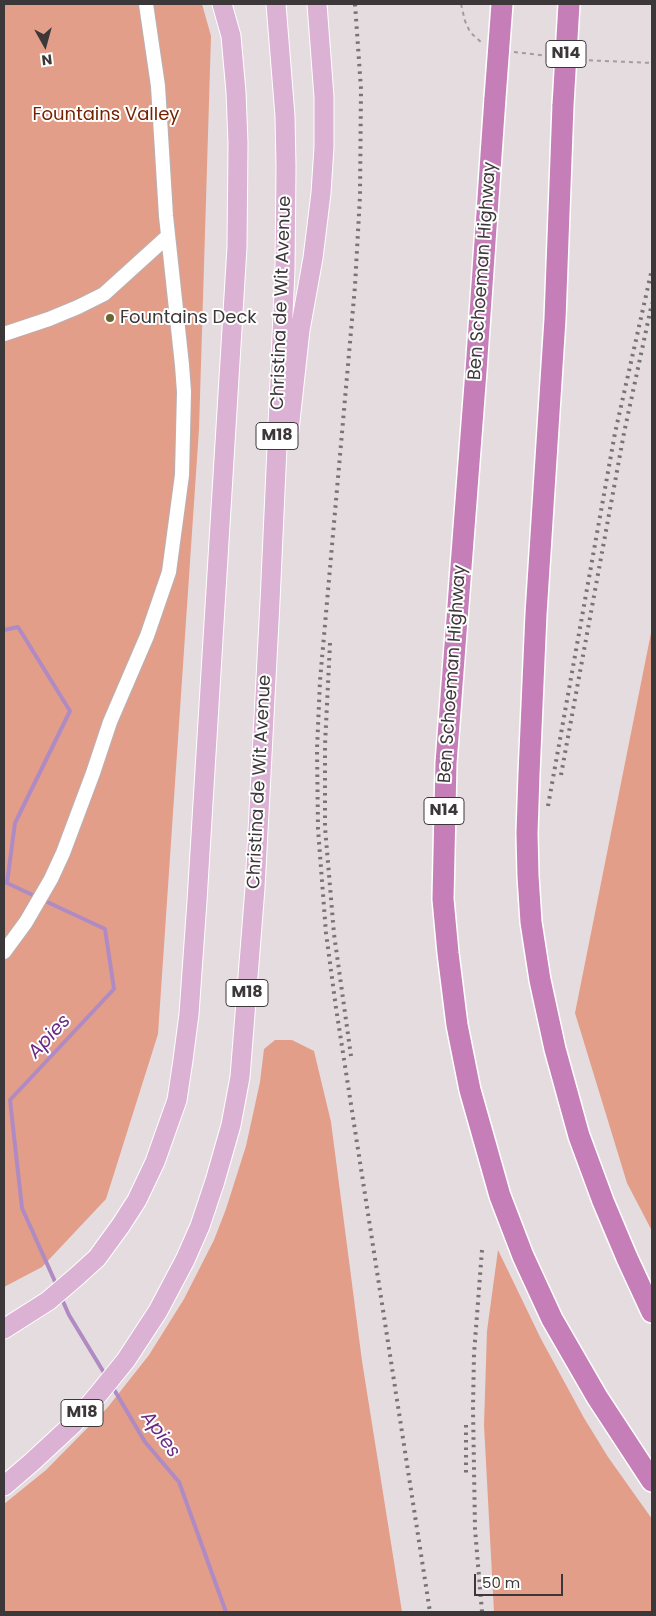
<!DOCTYPE html>
<style>
body{margin:0}
#map{position:relative;width:656px;height:1616px;overflow:hidden;background:#e5dcdf;font-family:Poppins,sans-serif}
canvas{display:block}
.frame{position:absolute;inset:0;border:5px solid #3c383a;pointer-events:none}
.north{position:absolute;left:20px;top:20px;width:50px;height:50px;-webkit-text-stroke:4px #fff;paint-order:stroke;rotate:173deg;font-size:14px;font-weight:700;line-height:20px;text-align:center;color:#3c383a}
.north::after{content:'';display:block;margin:auto;width:18px;height:22px;background:#3c383a;clip-path:polygon(50% 0,100% 100%,50% 72%,0 100%)}
.scale{position:absolute;left:474px;top:1574px;width:89px;height:22px;box-sizing:border-box;border:2px solid #3c383a;border-top:0;padding-left:6px;font-size:15px;line-height:18px;white-space:nowrap;color:#3c383a;-webkit-text-stroke:4px #fff;paint-order:stroke}
</style>
<div id="map">
<canvas width="656" height="1616"></canvas>
<div class="frame"></div>
<div class="north">N</div>
<div class="scale">50 m</div>
</div>
<script>
const ctx = document.querySelector('canvas').getContext('2d');
ctx.lineJoin = 'round';
function fill(path, color) {
  ctx.fillStyle = color;
  ctx.fill(path, 'evenodd');
}
function toPath(rows) {
  const path = new Path2D();
  for (const r of rows) {
    path.moveTo(r[0], r[1]);
    for (let i = 2; i < r.length; i += 2) path.lineTo(r[i], r[i + 1]);
  }
  return path;
}
function stroke(path, color, width, dash) {
  ctx.strokeStyle = color;
  ctx.lineWidth = width;
  ctx.lineCap = dash ? 'butt' : 'round';
  ctx.setLineDash(dash || []);
  ctx.stroke(path);
}
function write(font, color, halo, rows, align = 'center') {
  ctx.font = font + ' Poppins,sans-serif';
  ctx.lineWidth = 4;
  ctx.setLineDash([]);
  ctx.textBaseline = 'middle';
  ctx.strokeStyle = halo;
  ctx.fillStyle = color;
  for (const [text, x, y, turn = 0] of rows) {
    ctx.save();
    ctx.translate(x, y);
    ctx.rotate((+turn || 0) * Math.PI / 180);
    ctx.textAlign = isNaN(turn) ? turn : align;
    if (halo) ctx.strokeText(text, 0, 0);
    ctx.fillText(text, 0, 0);
    ctx.restore();
  }
}
fill(toPath([
 [4,4,202,4,211,36,199,429,158,1034,106,1199,42,1267,4,1287],
 [652,628,652,1231,627,1183,575,1013],
 [275,1040,292,1040,314,1051,331,1122,362,1361,402,1612,4,1612,4,1504,46,1470,108,1407,149,1355,184,1299,214,1240,226,1209,246,1146,260,1082,264,1049],
 [498,1250,541,1339,584,1418,608,1457,652,1519,652,1612,494,1612,484,1425,487,1331]
]), '#e29e88');
stroke(toPath([
 [4,630,18,627,70,711,15,823,7,883,37,897],
 [43,900,105,929,114,989,10,1100,22,1208,57,1286],
 [61,1297,69,1315,106,1376],
 [112,1386,145,1442,179,1482,226,1612]
]), '#b08bc3', 4);
const minor = toPath([
 [4,334,49,319,78,307,104,294,168,236],
 [4,952,26,922,51,879,63,853,93,773,110,722,147,636,169,572,182,475,184,392,182,365,166,216,158,86,146,4]
]);
const major = toPath([
 [289,430,300,330,313,258,321,193,324,147,324,97,317,4],
 [4,1329,48,1301,76,1277,97,1258,121,1225,137,1200,155,1162,177,1100,183,1060,189,1014,197,901,237,247,238,143,236,92,231,36,222,4],
 [4,1486,32,1462,73,1424,96,1397,126,1360,158,1311,185,1260,200,1226,215,1181,231,1125,240,1077,255,888,270,602,285,270,286,167,285,116,276,4]
]);
const highway = toPath([
 [495,98,476,371,446,763,443,899,448,953,457,1025,470,1090,500,1196,523,1256,552,1319,597,1397,652,1481],
 [563,105,555,319,536,614,529,774,527,833,528,876,531,922,540,980,555,1049,579,1136,603,1201,627,1258,652,1312]
]);
stroke(minor, '#b9b0b3', 16);
stroke(major, '#fff', 21);
stroke(highway, '#fff', 24);
stroke(toPath([
 [461,4,465,21,470,32,483,44],
 [514,52,549,56],
 [581,60,652,63]
]), '#a39c9e', 2, [4, 4]);
stroke(minor, '#fff', 14);
stroke(major, '#dcb2d4', 19);
stroke(highway, '#c57eb7', 21);
stroke(toPath([
 [355,4,361,89,360,196,355,286,320,681,317,749,318,829,326,933,336,1008,430,1612],
 [330,643,325,745,325,827,334,934,351,1056],
 [561,775,624,433,652,303],
 [548,806,615,433,652,269],
 [482,1250,474,1354,473,1408,475,1529,482,1612],
 [466,1425,466,1475]
]), '#797376', 4, [2.5, 5]);
const highwayBridge = toPath([
 [495,98,502,4],
 [563,105,569,4]
]);
stroke(highwayBridge, '#fff', 24, []);
stroke(highwayBridge, '#c57eb7', 21);
for (const [x, y, r, color] of [
 [110,318,5,"#6a6430"]
]) {
  const dot = new Path2D();
  dot.arc(x, y, r, 0, 2 * Math.PI);
  ctx.fillStyle = color;
  ctx.fill(dot);
  stroke(dot, '#fff', 2);
}
for (const [x, y, w] of [
 [566,54,40],
 [277,436,42],
 [444,811,40],
 [247,993,42],
 [82,1413,42]
]) {
  const box = new Path2D();
  box.roundRect(x - w / 2, y - 13.5, w, 27, 4);
  ctx.fillStyle = '#fff';
  ctx.fill(box);
  stroke(box, '#3c383a', 1);
}
write('bold 16px', '#3c383a', null, [
 ["N14",566,54],
 ["M18",277,436],
 ["N14",444,811],
 ["M18",247,993],
 ["M18",82,1413]
]);
write('18px', '#752201', '#fff', [
 ["Fountains Valley",106,115]
]);
write('18px', '#3c383a', '#fff', [
 ["Ben Schoeman Highway",483,271,-86],
 ["Christina de Wit Avenue",282,303,-88],
 ["Ben Schoeman Highway",453,674,-86],
 ["Christina de Wit Avenue",260,782,-87]
]);
write('18px', '#3c383a', '#fff', [
 ["Fountains Deck",120,318]
], 'left');
write('italic 19px', '#692b86', '#fff', [
 ["Apies",50,1037,-47],
 ["Apies",160,1435,54]
]);
</script>
